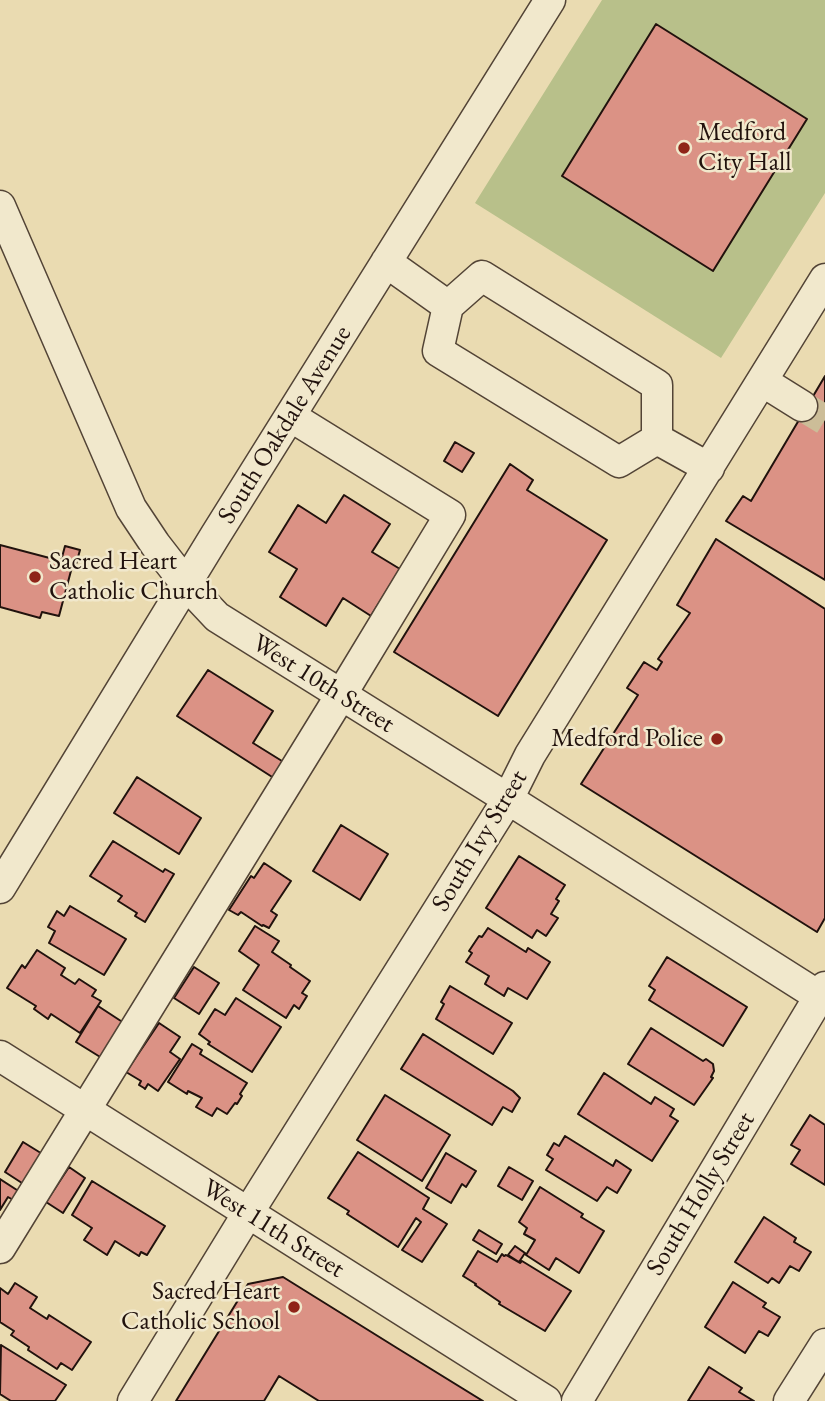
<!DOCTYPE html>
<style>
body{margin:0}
canvas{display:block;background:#eadbb1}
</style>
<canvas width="825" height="1401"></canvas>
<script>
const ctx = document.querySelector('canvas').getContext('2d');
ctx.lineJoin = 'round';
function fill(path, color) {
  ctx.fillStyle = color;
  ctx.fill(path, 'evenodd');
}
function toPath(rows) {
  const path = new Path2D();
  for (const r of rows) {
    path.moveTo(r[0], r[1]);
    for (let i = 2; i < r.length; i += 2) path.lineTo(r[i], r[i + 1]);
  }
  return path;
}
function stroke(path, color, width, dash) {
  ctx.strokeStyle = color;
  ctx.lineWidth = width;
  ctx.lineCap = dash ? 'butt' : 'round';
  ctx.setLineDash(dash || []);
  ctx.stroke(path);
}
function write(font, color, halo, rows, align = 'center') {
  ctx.font = font + ' "EB Garamond",serif';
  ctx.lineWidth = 5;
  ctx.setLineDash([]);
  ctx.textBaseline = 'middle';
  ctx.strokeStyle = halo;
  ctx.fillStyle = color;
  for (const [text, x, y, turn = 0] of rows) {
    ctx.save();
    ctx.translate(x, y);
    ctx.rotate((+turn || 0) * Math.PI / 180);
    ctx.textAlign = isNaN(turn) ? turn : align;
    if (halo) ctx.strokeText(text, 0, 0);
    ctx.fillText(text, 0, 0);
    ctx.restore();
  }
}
fill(toPath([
 [602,0,825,0,825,193,721,358,475,203]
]), '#b8c08a');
const building = toPath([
 [656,24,807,119,713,271,562,176,656,24],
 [825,376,825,580,726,521,743,496,751,501,825,376],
 [455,442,474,453,462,472,444,461,455,442],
 [510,464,533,480,527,490,607,540,498,716,394,652,510,464],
 [344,495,390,524,372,552,400,569,371,616,343,598,326,626,280,597,297,569,269,552,298,505,326,523,344,495],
 [716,539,825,609,825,918,817,932,581,784,638,695,627,688,644,662,657,670,662,662,658,659,690,613,677,605,716,539],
 [0,545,61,561,65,546,80,550,75,568,72,567,59,616,42,612,40,618,0,607,0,545],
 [208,670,273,711,253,743,290,766,280,782,177,716,208,670],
 [137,777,201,818,179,854,114,813,137,777],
 [341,825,388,854,360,900,313,871,341,825],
 [113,841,163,872,165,869,174,874,145,922,135,916,137,913,118,901,122,896,90,876,113,841],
 [519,856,565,885,556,899,559,901,551,914,558,918,546,936,537,930,532,938,486,908,519,856],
 [264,863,291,881,271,911,277,915,269,928,263,925,262,926,241,912,238,915,229,910,251,876,254,878,264,863],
 [70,906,126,939,104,975,49,943,55,931,48,927,57,911,64,916,70,906],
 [255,926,279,941,272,952,291,965,290,967,310,981,302,993,307,996,299,1009,294,1005,286,1018,243,990,259,965,239,951,255,926],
 [488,928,526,952,528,948,550,962,527,999,508,988,504,996,485,984,489,976,466,962,472,953,469,951,479,936,482,937,488,928],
 [37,950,65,968,61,975,75,984,79,979,96,990,92,996,101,1001,80,1033,51,1014,48,1019,34,1009,36,1006,7,988,22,965,25,968,37,950],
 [667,957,747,1007,723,1046,649,1000,655,990,649,986,667,957],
 [194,967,219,983,199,1014,174,998,194,967],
 [450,986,512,1023,493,1054,436,1019,444,1004,441,1002,450,986],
 [236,998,281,1027,252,1072,208,1044,210,1042,199,1034,215,1009,225,1015,236,998],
 [98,1006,127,1025,105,1060,76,1042,98,1006],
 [159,1023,180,1037,170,1052,180,1059,158,1091,148,1084,145,1089,144,1088,139,1085,141,1081,126,1072,159,1023],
 [651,1028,703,1061,706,1059,713,1064,714,1071,711,1077,713,1078,694,1105,628,1064,651,1028],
 [423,1034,513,1091,520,1098,512,1112,503,1107,492,1125,401,1069,423,1034],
 [192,1044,202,1050,200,1054,247,1083,240,1094,242,1096,237,1104,235,1103,227,1114,217,1108,212,1116,196,1107,202,1098,188,1091,187,1094,168,1082,192,1044],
 [604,1073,651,1104,655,1097,674,1109,670,1116,678,1121,677,1122,652,1161,578,1114,604,1073],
 [385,1095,450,1135,422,1181,357,1140,385,1095],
 [810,1115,825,1125,825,1185,791,1164,800,1150,791,1145,810,1115],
 [565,1136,613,1166,616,1160,631,1170,617,1193,607,1187,597,1201,546,1170,553,1159,547,1155,554,1143,559,1146,565,1136],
 [23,1142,44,1155,25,1185,5,1172,23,1142],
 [358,1152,429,1198,423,1209,447,1224,422,1262,402,1250,421,1222,416,1218,398,1247,347,1214,349,1211,328,1198,358,1152],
 [446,1153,476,1171,466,1187,462,1184,451,1203,426,1188,446,1153],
 [69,1167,85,1178,63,1213,46,1202,69,1167],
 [509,1167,533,1181,522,1200,498,1186,509,1167],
 [0,1179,20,1192,15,1201,8,1197,0,1210,0,1179],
 [92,1181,165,1226,147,1255,141,1252,139,1256,115,1241,107,1255,84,1240,92,1228,72,1215,92,1181],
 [540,1187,583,1214,581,1217,604,1231,579,1273,556,1258,549,1270,526,1255,535,1240,524,1234,527,1228,519,1222,540,1187],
 [764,1217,796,1238,794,1242,811,1252,799,1271,790,1266,779,1283,772,1278,768,1283,735,1262,764,1217],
 [479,1230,502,1244,496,1254,473,1240,479,1230],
 [515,1246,525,1253,519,1262,508,1255,515,1246],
 [478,1251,497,1262,502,1254,504,1256,506,1255,520,1263,522,1261,571,1291,545,1331,499,1304,500,1302,475,1285,476,1284,463,1276,478,1251],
 [283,1277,397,1348,483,1401,319,1401,279,1376,264,1401,176,1401,248,1284,283,1277],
 [733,1282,766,1303,763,1307,780,1317,768,1336,759,1331,745,1353,705,1327,733,1282],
 [15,1283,37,1297,30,1308,47,1319,49,1315,91,1342,72,1370,61,1363,57,1369,28,1350,29,1347,11,1335,14,1331,0,1322,0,1288,8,1294,15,1283],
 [1,1345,66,1385,55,1401,11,1401,0,1394,1,1345],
 [709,1367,742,1388,739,1392,754,1401,688,1401,709,1367]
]);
fill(building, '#db9285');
stroke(building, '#21120d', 2);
stroke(toPath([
 [802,406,825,420]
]), '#ccbd98', 30, [30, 15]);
const minor = toPath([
 [0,206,131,508,155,544,186,584,217,617,508,799,825,1000],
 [386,262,448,306,438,351,619,462,657,439,709,468],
 [448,306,482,276,657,385,657,439],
 [762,381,802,406],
 [0,888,215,536,550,0],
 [0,1056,546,1401],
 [0,1248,341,695,450,515,290,416],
 [133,1401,248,1213,508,799,530,755,825,279],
 [577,1401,825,987],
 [789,1401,825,1344]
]);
stroke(minor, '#534436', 33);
stroke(minor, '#f1e8cc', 30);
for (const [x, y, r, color] of [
 [684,148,7,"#8f2418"],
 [35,577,7,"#8f2418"],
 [717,739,7,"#8f2418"],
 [294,1307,7,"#8f2418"]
]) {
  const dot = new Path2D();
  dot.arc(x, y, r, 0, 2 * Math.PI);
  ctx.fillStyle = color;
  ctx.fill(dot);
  stroke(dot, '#f1e8cc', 2.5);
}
write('26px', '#21120d', '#f1e8cc', [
 ["Medford",698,133],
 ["City Hall",698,163],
 ["Sacred Heart",49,562],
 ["Catholic Church",49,592],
 ["Medford Police",703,739,"right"],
 ["Sacred Heart",280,1292,"right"],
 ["Catholic School",280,1322,"right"]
], 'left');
write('26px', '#21120d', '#f1e8cc', [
 ["South Oakdale Avenue",285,425,-58],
 ["West 10th Street",323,684,32],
 ["South Ivy Street",480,841,-59],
 ["South Holly Street",701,1194,-59],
 ["West 11th Street",273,1229,32]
]);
</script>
